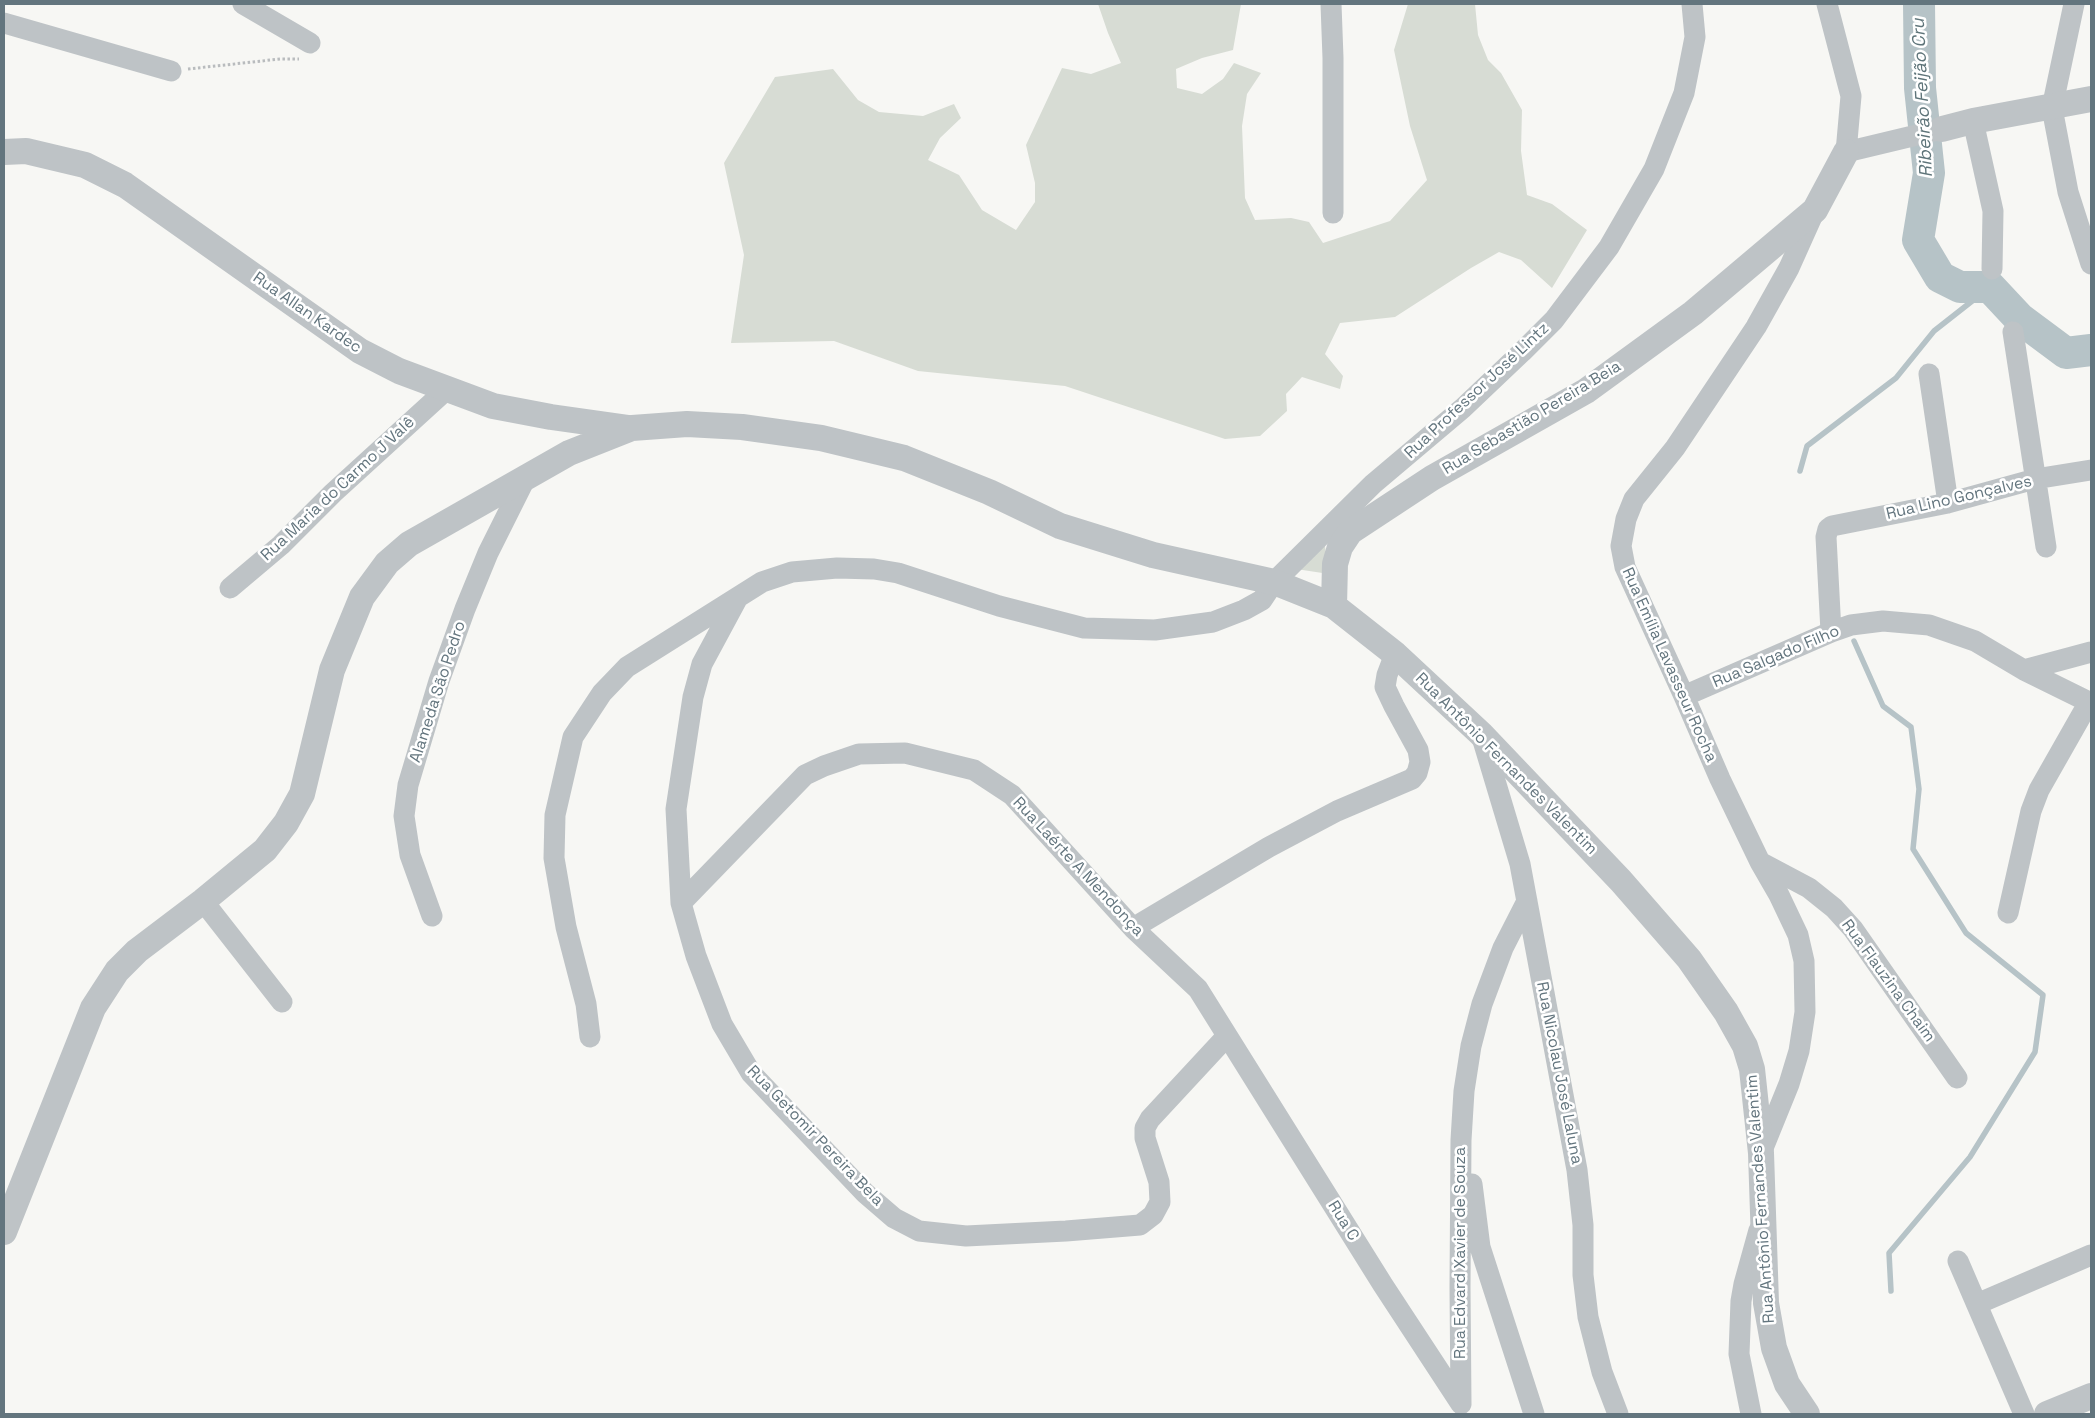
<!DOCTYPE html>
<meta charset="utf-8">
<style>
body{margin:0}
#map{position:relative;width:2095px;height:1418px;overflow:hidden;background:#f7f7f4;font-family:"Space Grotesk",sans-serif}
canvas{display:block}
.frame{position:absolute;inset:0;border:5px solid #63757e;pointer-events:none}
</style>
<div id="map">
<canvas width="2095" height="1418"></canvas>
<div class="frame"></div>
</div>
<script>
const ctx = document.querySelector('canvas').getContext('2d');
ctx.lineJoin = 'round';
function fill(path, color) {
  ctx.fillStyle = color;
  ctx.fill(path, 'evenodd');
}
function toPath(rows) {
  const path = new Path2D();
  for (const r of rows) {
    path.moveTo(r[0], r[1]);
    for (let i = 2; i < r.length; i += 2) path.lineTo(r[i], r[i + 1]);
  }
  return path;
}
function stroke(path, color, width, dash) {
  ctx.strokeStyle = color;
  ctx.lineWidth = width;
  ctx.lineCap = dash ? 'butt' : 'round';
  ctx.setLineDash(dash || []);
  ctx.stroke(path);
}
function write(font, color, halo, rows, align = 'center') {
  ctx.font = font + ' "Space Grotesk",sans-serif';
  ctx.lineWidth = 5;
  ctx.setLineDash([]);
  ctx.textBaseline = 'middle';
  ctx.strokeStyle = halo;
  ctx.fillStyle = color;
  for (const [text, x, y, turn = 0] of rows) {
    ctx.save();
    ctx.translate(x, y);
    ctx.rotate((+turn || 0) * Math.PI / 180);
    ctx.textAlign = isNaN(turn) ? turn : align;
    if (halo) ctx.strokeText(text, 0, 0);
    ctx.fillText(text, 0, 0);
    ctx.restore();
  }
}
fill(toPath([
 [1098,4,1241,4,1233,50,1202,58,1176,69,1177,88,1202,94,1223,79,1234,63,1261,73,1247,94,1242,126,1245,198,1255,220,1291,218,1309,222,1323,243,1390,221,1427,180,1410,126,1394,50,1408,4,1475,4,1478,35,1488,60,1501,73,1522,110,1521,151,1527,195,1552,204,1587,230,1552,288,1521,260,1499,252,1471,268,1395,317,1340,323,1325,354,1343,376,1340,389,1302,377,1286,394,1287,411,1260,436,1225,439,1065,386,918,371,834,341,731,343,744,255,724,163,775,77,833,69,858,100,879,112,923,116,954,104,961,118,940,138,928,160,959,175,982,210,1016,230,1035,202,1035,183,1026,145,1062,68,1091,74,1121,63,1108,33],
 [1324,540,1329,574,1296,569]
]), '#d7dcd4');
stroke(toPath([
 [1800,471,1807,446,1896,378,1934,331,1990,287],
 [1854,641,1883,706,1911,727,1919,789,1913,849,1966,933,2043,995,2035,1052,1970,1157,1889,1253,1891,1291]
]), '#b6c3c7', 5.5);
stroke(toPath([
 [1919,4,1920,88,1929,173,1918,240,1940,277,1960,287,1990,287,2019,318,2066,353,2091,350]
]), '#b6c3c7', 32);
stroke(toPath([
 [188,69,280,59,299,59]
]), '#b9bcbe', 3, [2.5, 2.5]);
stroke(toPath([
 [243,4,310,43],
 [1331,4,1333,58,1333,213],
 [1827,4,1851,96,1846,152,1942,129],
 [2074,4,2052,108,2068,192,2091,264],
 [4,23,171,71],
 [1973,121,1993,211,1992,269],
 [2013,332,2046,547],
 [1929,374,1948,503],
 [230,588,281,545,333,493,446,390],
 [737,599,702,664,693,697,676,809,681,903,696,956,722,1024,751,1073,865,1193,894,1218,919,1231,966,1236,1066,1231,1140,1225,1153,1215,1160,1202,1159,1182,1145,1138,1145,1128,1150,1119,1227,1036],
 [1831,632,1826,537,1828,529,1832,526,1948,503,2035,479,2091,470],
 [2024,670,2091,652],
 [1684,696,1831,632,1851,625,1883,621,1929,625,1975,641,2024,670,2091,703],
 [1481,734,1520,864,1577,1170,1583,1225,1583,1275,1588,1317,1602,1372,1618,1414],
 [1760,862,1809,888,1834,908,1853,929,1957,1078],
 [203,901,282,1002],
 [681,903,805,775,824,766,859,754,905,753,974,770,1012,795,1133,928,1198,989,1383,1285,1461,1404],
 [2008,913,2031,811,2039,790,2089,702],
 [432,916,410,855,404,816,408,785,439,681,465,609,488,553,526,477],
 [1133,928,1269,847,1337,811,1412,779,1417,773,1420,762,1418,750,1394,706,1385,687,1387,675,1395,654],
 [590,1037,586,1004,566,927,554,858,555,815,573,737,602,693,627,667,762,582,792,572,837,568,874,569,898,573,999,606,1084,628,1155,630,1213,622,1244,610,1262,600,1274,582,1373,484,1463,408,1522,352,1554,320,1609,247,1654,169,1684,93,1695,37,1692,4],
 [1761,1153,1789,1084,1799,1051,1805,1012,1804,961,1798,935,1779,895,1760,862,1720,779,1684,696,1625,567,1621,546,1626,519,1634,499,1675,448,1756,327,1789,268,1815,210],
 [1472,1184,1480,1247,1534,1414],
 [1958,1261,2024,1414],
 [1977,1304,2091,1255],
 [1461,1404,1460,1287,1461,1140,1464,1091,1471,1046,1482,1004,1503,948,1527,901],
 [1751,1414,1739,1354,1741,1301,1744,1284,1759,1230]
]), '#bec3c6', 21);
stroke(toPath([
 [1942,129,1973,121,2091,99],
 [4,152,26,151,85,165,125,185,360,351,399,371,493,406,551,417,629,428],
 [1334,606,1335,564,1340,547,1350,532,1432,478,1586,391,1693,313,1815,210,1846,152],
 [4,1232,93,1008,117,971,137,951,203,901,265,850,286,823,302,794,332,670,362,597,387,563,409,544,569,453,632,428,687,424,742,427,821,438,904,458,989,492,1060,526,1153,555,1274,582,1334,606,1395,654,1481,734,1621,881,1689,959,1726,1012,1745,1046,1752,1069,1761,1153,1766,1303,1774,1348,1787,1384,1807,1414],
 [2047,1414,2091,1396]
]), '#bec3c6', 26);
write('16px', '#63757e', '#fff', [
 ["Rua Allan Kardec",307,313,35],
 ["Rua Professor José Lintz",1477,391,-43],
 ["Rua Sebastião Pereira Beia",1532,418,-31],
 ["Rua Maria do Carmo J Valê",338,489,-43],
 ["Rua Lino Gonçalves",1959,498,-13],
 ["Rua Salgado Filho",1776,657,-23],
 ["Rua Emília Lavasseur Rocha",1669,665,66],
 ["Alameda São Pedro",438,692,-72],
 ["Rua Antônio Fernandes Valentim",1506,764,45],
 ["Rua Laérte A Mendonça",1078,867,47],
 ["Rua Flauzina Chaim",1888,981,54],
 ["Rua Nicolau José Laluna",1559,1073,79],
 ["Rua Getomir Pereira Bela",815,1136,46],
 ["Rua Antônio Fernandes Valentim",1761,1199,-94],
 ["Rua C",1343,1221,58],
 ["Rua Edvard Xavier de Souza",1461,1253,-90]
]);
write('italic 18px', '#5e7479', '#fff', [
 ["Ribeirão Feijão Cru",1923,98,-93]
]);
</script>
